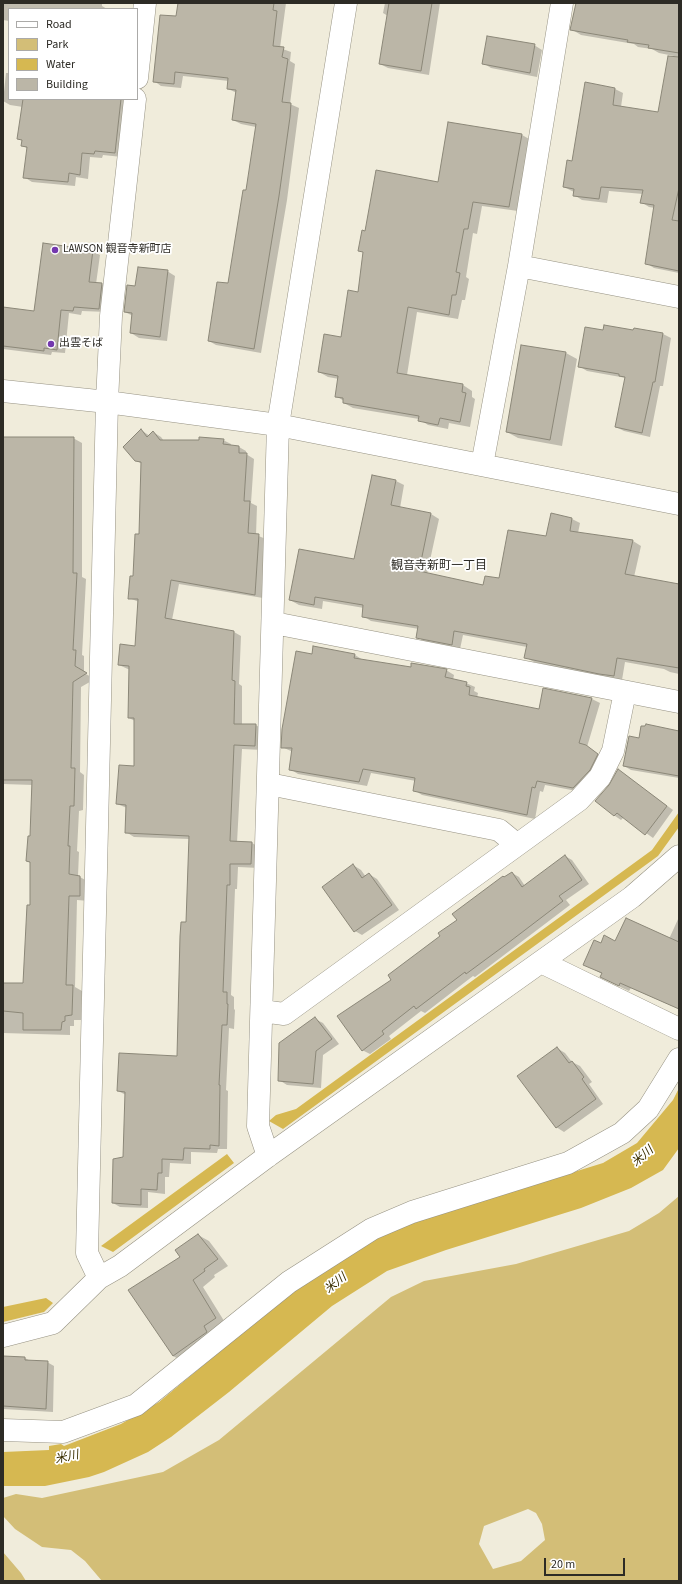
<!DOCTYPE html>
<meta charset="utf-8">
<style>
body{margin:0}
#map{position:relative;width:682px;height:1584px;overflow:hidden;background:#f0ecdb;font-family:"Source Sans 3",sans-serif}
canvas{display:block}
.frame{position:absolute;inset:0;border:4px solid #2d2b25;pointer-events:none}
.legend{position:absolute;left:8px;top:8px;width:130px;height:92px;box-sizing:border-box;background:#fff;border:1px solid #abaaa8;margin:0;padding:5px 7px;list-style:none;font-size:12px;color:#2d2b25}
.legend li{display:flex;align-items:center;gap:8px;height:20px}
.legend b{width:20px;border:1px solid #abaaa8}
.scale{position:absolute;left:544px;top:1558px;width:81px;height:18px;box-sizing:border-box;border:2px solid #2d2b25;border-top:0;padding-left:5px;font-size:12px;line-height:14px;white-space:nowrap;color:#2d2b25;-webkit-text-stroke:3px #fff;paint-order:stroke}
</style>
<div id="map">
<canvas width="682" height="1584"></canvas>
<div class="frame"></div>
<ul class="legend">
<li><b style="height:5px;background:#fff"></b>Road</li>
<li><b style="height:11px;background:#d3be77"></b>Park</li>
<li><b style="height:11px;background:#d6b851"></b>Water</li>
<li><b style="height:11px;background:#bbb6a7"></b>Building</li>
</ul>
<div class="scale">20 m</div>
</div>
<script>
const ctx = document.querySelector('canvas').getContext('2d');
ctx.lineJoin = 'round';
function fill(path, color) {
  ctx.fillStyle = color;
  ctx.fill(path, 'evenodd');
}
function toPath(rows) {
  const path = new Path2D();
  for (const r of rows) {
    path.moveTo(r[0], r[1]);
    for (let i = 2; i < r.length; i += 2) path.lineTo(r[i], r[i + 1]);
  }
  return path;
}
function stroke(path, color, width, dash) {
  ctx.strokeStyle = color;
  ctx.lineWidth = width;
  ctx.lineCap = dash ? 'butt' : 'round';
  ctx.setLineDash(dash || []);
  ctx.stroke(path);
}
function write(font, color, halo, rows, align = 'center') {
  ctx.font = font + ' "Source Sans 3","Noto Sans JP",sans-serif';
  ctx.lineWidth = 3.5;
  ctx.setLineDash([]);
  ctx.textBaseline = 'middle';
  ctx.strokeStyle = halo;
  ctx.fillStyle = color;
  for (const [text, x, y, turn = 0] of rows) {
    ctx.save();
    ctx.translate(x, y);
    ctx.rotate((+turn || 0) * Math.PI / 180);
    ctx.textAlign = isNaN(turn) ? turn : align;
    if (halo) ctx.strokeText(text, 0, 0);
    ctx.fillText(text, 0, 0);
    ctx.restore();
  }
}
fill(toPath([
 [679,1196,679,1581,102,1581,85,1561,71,1550,42,1547,15,1529,3,1516,3,1498,16,1494,42,1498,163,1472,219,1440,391,1297,424,1281,516,1264,629,1231,659,1213],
 [528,1509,536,1513,542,1524,545,1540,521,1561,493,1569,479,1544,484,1526],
 [3,1552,21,1573,26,1581,3,1581]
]), '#d3be77');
fill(toPath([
 [679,812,679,827,658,856,283,1129,269,1121,276,1115,296,1109,652,850],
 [679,1088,679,1148,663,1170,631,1188,581,1208,446,1250,387,1271,332,1306,229,1392,171,1437,148,1452,104,1472,89,1477,45,1486,3,1486,3,1452,49,1450,49,1446,61,1444,64,1446,121,1424,159,1402,266,1313,306,1281,380,1235,448,1211,603,1163,637,1143,673,1100],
 [227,1154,234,1163,113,1252,101,1246],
 [46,1298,53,1303,44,1312,3,1322,3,1307]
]), '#d6b851');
fill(toPath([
 [3,3,102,3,102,6,107,9,9,9,9,21,3,20],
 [179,3,286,3,280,48,291,52,290,61,295,64,290,104,299,108,287,200,261,353,216,345,209,341,228,285,247,191,256,127,241,124,233,120,237,93,228,89,229,81,183,76,181,88,161,86,154,81,177,18],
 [385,3,440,3,429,75,388,68,380,64,388,16,383,13],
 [577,3,679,3,679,57,659,53,652,49,638,47,634,44,581,35,571,29],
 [534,45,542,50,537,77,491,68,483,63],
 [679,61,679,273,654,268,646,263,655,208,649,207,641,202,643,194,609,191,607,203,582,200,574,195,574,192,564,187,573,162,586,84,615,89,623,93,621,107,658,113],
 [6,73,9,73,9,99,129,99,122,157,103,155,102,158,90,157,88,179,76,177,75,186,32,182,24,177,28,149,22,145,23,141,18,139,23,107,10,105,3,101],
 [522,135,531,140,518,211,482,206,477,234,473,233,466,277,469,279,465,300,462,300,458,319,417,312,407,375,463,385,472,391,472,397,475,399,470,427,449,423,448,429,428,425,419,419,353,408,344,403,344,401,336,396,339,379,328,377,319,372,341,338,358,293,364,253,360,250,366,232,439,183],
 [92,251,100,255,96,284,102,284,109,289,107,312,82,311,81,315,69,313,65,353,52,352,51,355,3,349,3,308,35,312],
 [167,271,175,276,167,341,139,338,131,333,133,316,125,312,136,287],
 [634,329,663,334,671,338,663,386,660,386,650,437,624,431,616,427,626,378,587,371,579,366,604,331,634,331],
 [566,353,577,359,562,446,518,438,507,432],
 [141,430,150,436,153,432,161,437,164,441,223,440,231,444,231,446,239,447,246,451,246,454,254,459,251,503,257,506,256,535,266,539,263,598,179,584,172,620,234,632,241,636,239,684,242,686,242,725,256,725,263,730,263,750,242,749,237,843,252,843,259,847,259,868,238,867,237,889,235,889,231,995,234,997,234,1009,235,1010,234,1029,229,1028,226,1090,228,1091,227,1149,218,1149,217,1153,191,1152,191,1164,170,1163,169,1177,165,1177,165,1194,148,1192,148,1208,120,1207,113,1203,124,1157,126,1095,118,1091,178,1057,187,923,189,839,134,837,126,832,127,808,117,804,135,768,135,721,129,718,130,670,119,665,136,647,139,602,129,598,134,577,140,536,142,464,135,460],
 [3,438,73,438,82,443,82,577,86,579,82,655,84,656,84,673,95,679,81,687,80,772,84,775,83,810,79,811,77,851,79,852,78,876,89,882,89,901,77,900,75,987,82,991,81,1020,74,1020,74,1026,70,1026,70,1035,3,1033,3,984,24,984,31,906,31,863,27,861,31,836,33,785,3,784],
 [372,476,396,481,404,485,400,508,431,514,439,519,427,574,484,586,500,580,547,537,572,519,580,523,578,533,633,541,641,546,634,577,679,586,679,674,670,672,664,669,625,662,622,680,558,668,534,662,525,657,527,647,463,635,460,649,425,642,417,637,419,629,371,621,363,616,364,608,323,601,322,609,299,605,290,600,355,560],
 [313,655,355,655,363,660,411,669,446,670,454,675,453,680,466,683,475,687,474,691,478,693,477,698,540,710,544,689,592,699,600,703,587,747,605,759,582,792,545,785,543,792,540,791,535,819,422,795,414,790,416,781,371,773,367,786,298,774,290,769,293,752,282,747],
 [679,732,679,778,631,770,624,766,640,740],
 [618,770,673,810,653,838,624,817,621,820,615,816,596,801,610,786],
 [565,856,572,860,589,884,566,900,570,905,475,977,473,976,425,1013,421,1011,389,1036,391,1039,370,1054,362,1050,393,980,504,878,512,873,519,877,525,886],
 [353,865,361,870,366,877,369,874,377,879,399,910,362,935,355,931],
 [679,917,679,1009,631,988,629,991,612,983,602,974,584,964,601,944,669,939],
 [315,1019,323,1023,339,1044,323,1055,321,1088,287,1085,279,1080],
 [557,1048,565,1053,572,1062,580,1066,592,1082,589,1084,603,1104,564,1132,556,1127],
 [198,1235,209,1241,228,1266,214,1275,215,1277,203,1287,226,1324,184,1362,173,1356,181,1257],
 [3,1357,25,1358,32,1362,47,1362,54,1366,53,1412,3,1409]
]), '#0003');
const building = toPath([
 [178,3,274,3,273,10,277,11,273,46,284,47,282,57,288,59,282,102,291,103,290,117,279,196,254,349,208,341,217,282,228,283,243,190,246,190,256,124,232,120,236,90,227,89,228,78,175,72,174,84,153,82,160,15,176,16,178,3],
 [389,3,432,3,421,71,379,64,389,3],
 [576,3,679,3,679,53,648,48,649,45,627,42,628,40,570,30,576,3],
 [487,36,535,44,530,73,482,64,487,36],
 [668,56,679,57,679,188,672,220,679,221,679,271,645,264,654,205,640,203,643,190,601,187,599,199,573,196,574,189,563,187,567,160,572,161,585,82,615,88,613,105,658,112,668,56],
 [23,99,121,99,115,153,95,151,94,154,82,153,80,175,69,173,68,182,23,178,27,147,21,146,22,140,17,139,23,99],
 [448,122,522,134,509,207,473,202,468,229,464,229,456,272,460,273,456,295,452,295,449,315,408,307,397,373,463,384,462,392,466,393,460,422,440,418,438,425,418,421,419,416,343,403,343,398,335,397,338,376,318,372,324,334,341,337,348,290,358,292,363,252,358,251,362,230,365,231,376,170,438,182,448,122],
 [43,243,93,250,89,282,102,283,99,309,74,307,73,311,61,310,57,350,44,348,44,351,3,346,3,307,34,311,43,243],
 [138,267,168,270,160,337,130,333,132,313,124,312,127,285,135,286,138,267],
 [604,325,633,330,634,328,663,333,655,382,653,382,642,433,615,427,625,377,619,376,619,374,578,367,585,327,603,330,604,325],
 [521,345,566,352,550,440,506,432,521,345],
 [141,429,147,437,153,431,160,440,199,440,199,437,224,439,223,444,239,446,239,453,247,453,244,501,250,501,248,533,259,534,255,595,171,580,165,618,234,631,232,680,235,681,234,724,256,724,255,746,234,745,230,841,252,842,251,864,230,864,230,885,227,885,223,992,227,992,227,1004,228,1004,227,1025,222,1025,219,1085,220,1085,219,1146,210,1145,210,1149,184,1148,183,1160,162,1159,162,1173,158,1173,157,1190,141,1189,141,1205,112,1203,113,1159,123,1157,125,1092,117,1091,119,1053,177,1056,180,936,181,922,186,922,189,836,125,833,126,805,116,804,119,765,134,766,134,718,128,718,129,666,118,665,120,644,135,646,138,599,128,599,130,576,133,576,135,534,139,534,141,462,135,461,123,447,141,429],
 [3,437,74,437,73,573,77,573,73,650,76,650,75,666,87,673,73,682,71,768,75,768,74,806,70,806,68,846,70,846,69,874,80,876,80,896,69,896,66,985,73,985,72,1015,65,1016,65,1021,62,1022,61,1030,23,1030,23,1013,3,1011,3,983,23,983,27,905,30,905,30,862,26,861,28,836,30,836,32,780,3,780,3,437],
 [372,475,396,480,391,505,431,513,419,571,483,585,485,576,499,578,508,530,546,536,551,513,572,518,570,531,633,540,625,574,679,584,679,668,617,658,614,676,599,674,524,658,527,644,454,631,452,645,416,638,418,626,362,617,363,605,315,597,314,605,289,600,299,549,354,559,372,475],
 [313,646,355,654,354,658,411,667,411,663,447,669,445,677,467,682,466,686,470,687,469,695,539,709,543,688,592,698,579,743,586,745,598,754,590,770,573,788,537,781,535,788,532,787,527,815,413,791,415,778,363,769,359,782,289,770,292,748,281,748,282,729,296,651,312,654,313,646],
 [646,724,679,731,679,776,623,766,629,736,639,738,641,726,645,726,646,724],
 [618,769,667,806,645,835,617,813,614,816,595,801,609,785,618,769],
 [565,855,582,880,559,896,563,901,508,943,466,974,465,972,416,1009,414,1006,382,1031,384,1034,362,1051,337,1016,391,980,388,975,440,936,438,933,457,920,452,914,503,876,504,877,512,872,522,887,565,855],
 [353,864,362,878,369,873,392,905,354,932,322,887,353,864],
 [626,918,679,942,679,1009,620,983,619,986,600,977,602,973,583,965,594,940,601,943,604,935,615,941,626,918],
 [315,1017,332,1039,316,1051,313,1084,278,1081,279,1043,315,1017],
 [557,1047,569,1063,572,1061,584,1077,582,1079,596,1099,556,1128,517,1076,557,1047],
 [198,1234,218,1259,204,1269,205,1271,193,1280,216,1318,204,1326,207,1332,173,1356,128,1290,180,1257,175,1250,198,1234],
 [3,1356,25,1357,25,1360,48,1361,46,1409,3,1406,3,1356]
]);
fill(building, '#bbb6a7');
stroke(building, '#8b8778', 1);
const minor = toPath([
 [137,78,145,3],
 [135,99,111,316,107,402,87,1253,99,1278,120,1266,268,1156,632,897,679,856],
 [519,266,679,297],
 [3,391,107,402,278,425,679,504],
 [482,465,519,266,562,3],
 [274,623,679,702],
 [269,784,499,830,516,844],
 [541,962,679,1029],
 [262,1011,284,1014,579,800,600,777,613,751,625,692],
 [268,1156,258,1126,278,425,346,3],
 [3,1336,53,1323,99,1278],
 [3,1430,63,1432,136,1405,289,1282,372,1229,412,1212,568,1163,622,1133,648,1109,679,1059]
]);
stroke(minor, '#969283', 23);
stroke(minor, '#fff', 22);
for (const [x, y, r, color] of [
 [55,250,4,"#7438ae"],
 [51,344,4,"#7438ae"]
]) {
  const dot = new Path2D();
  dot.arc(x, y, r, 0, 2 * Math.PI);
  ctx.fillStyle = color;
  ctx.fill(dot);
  stroke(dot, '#fff', 1.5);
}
write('11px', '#2d2b25', '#fff', [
 ["LAWSON 観音寺新町店",63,250],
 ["出雲そば",59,344]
], 'left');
write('12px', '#2d2b25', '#fff', [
 ["観音寺新町一丁目",439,566]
]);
write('italic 12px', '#3c3002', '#fff', [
 ["米川",643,1157,-41],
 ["米川",336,1284,-38],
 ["米川",67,1458,-12]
]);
</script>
